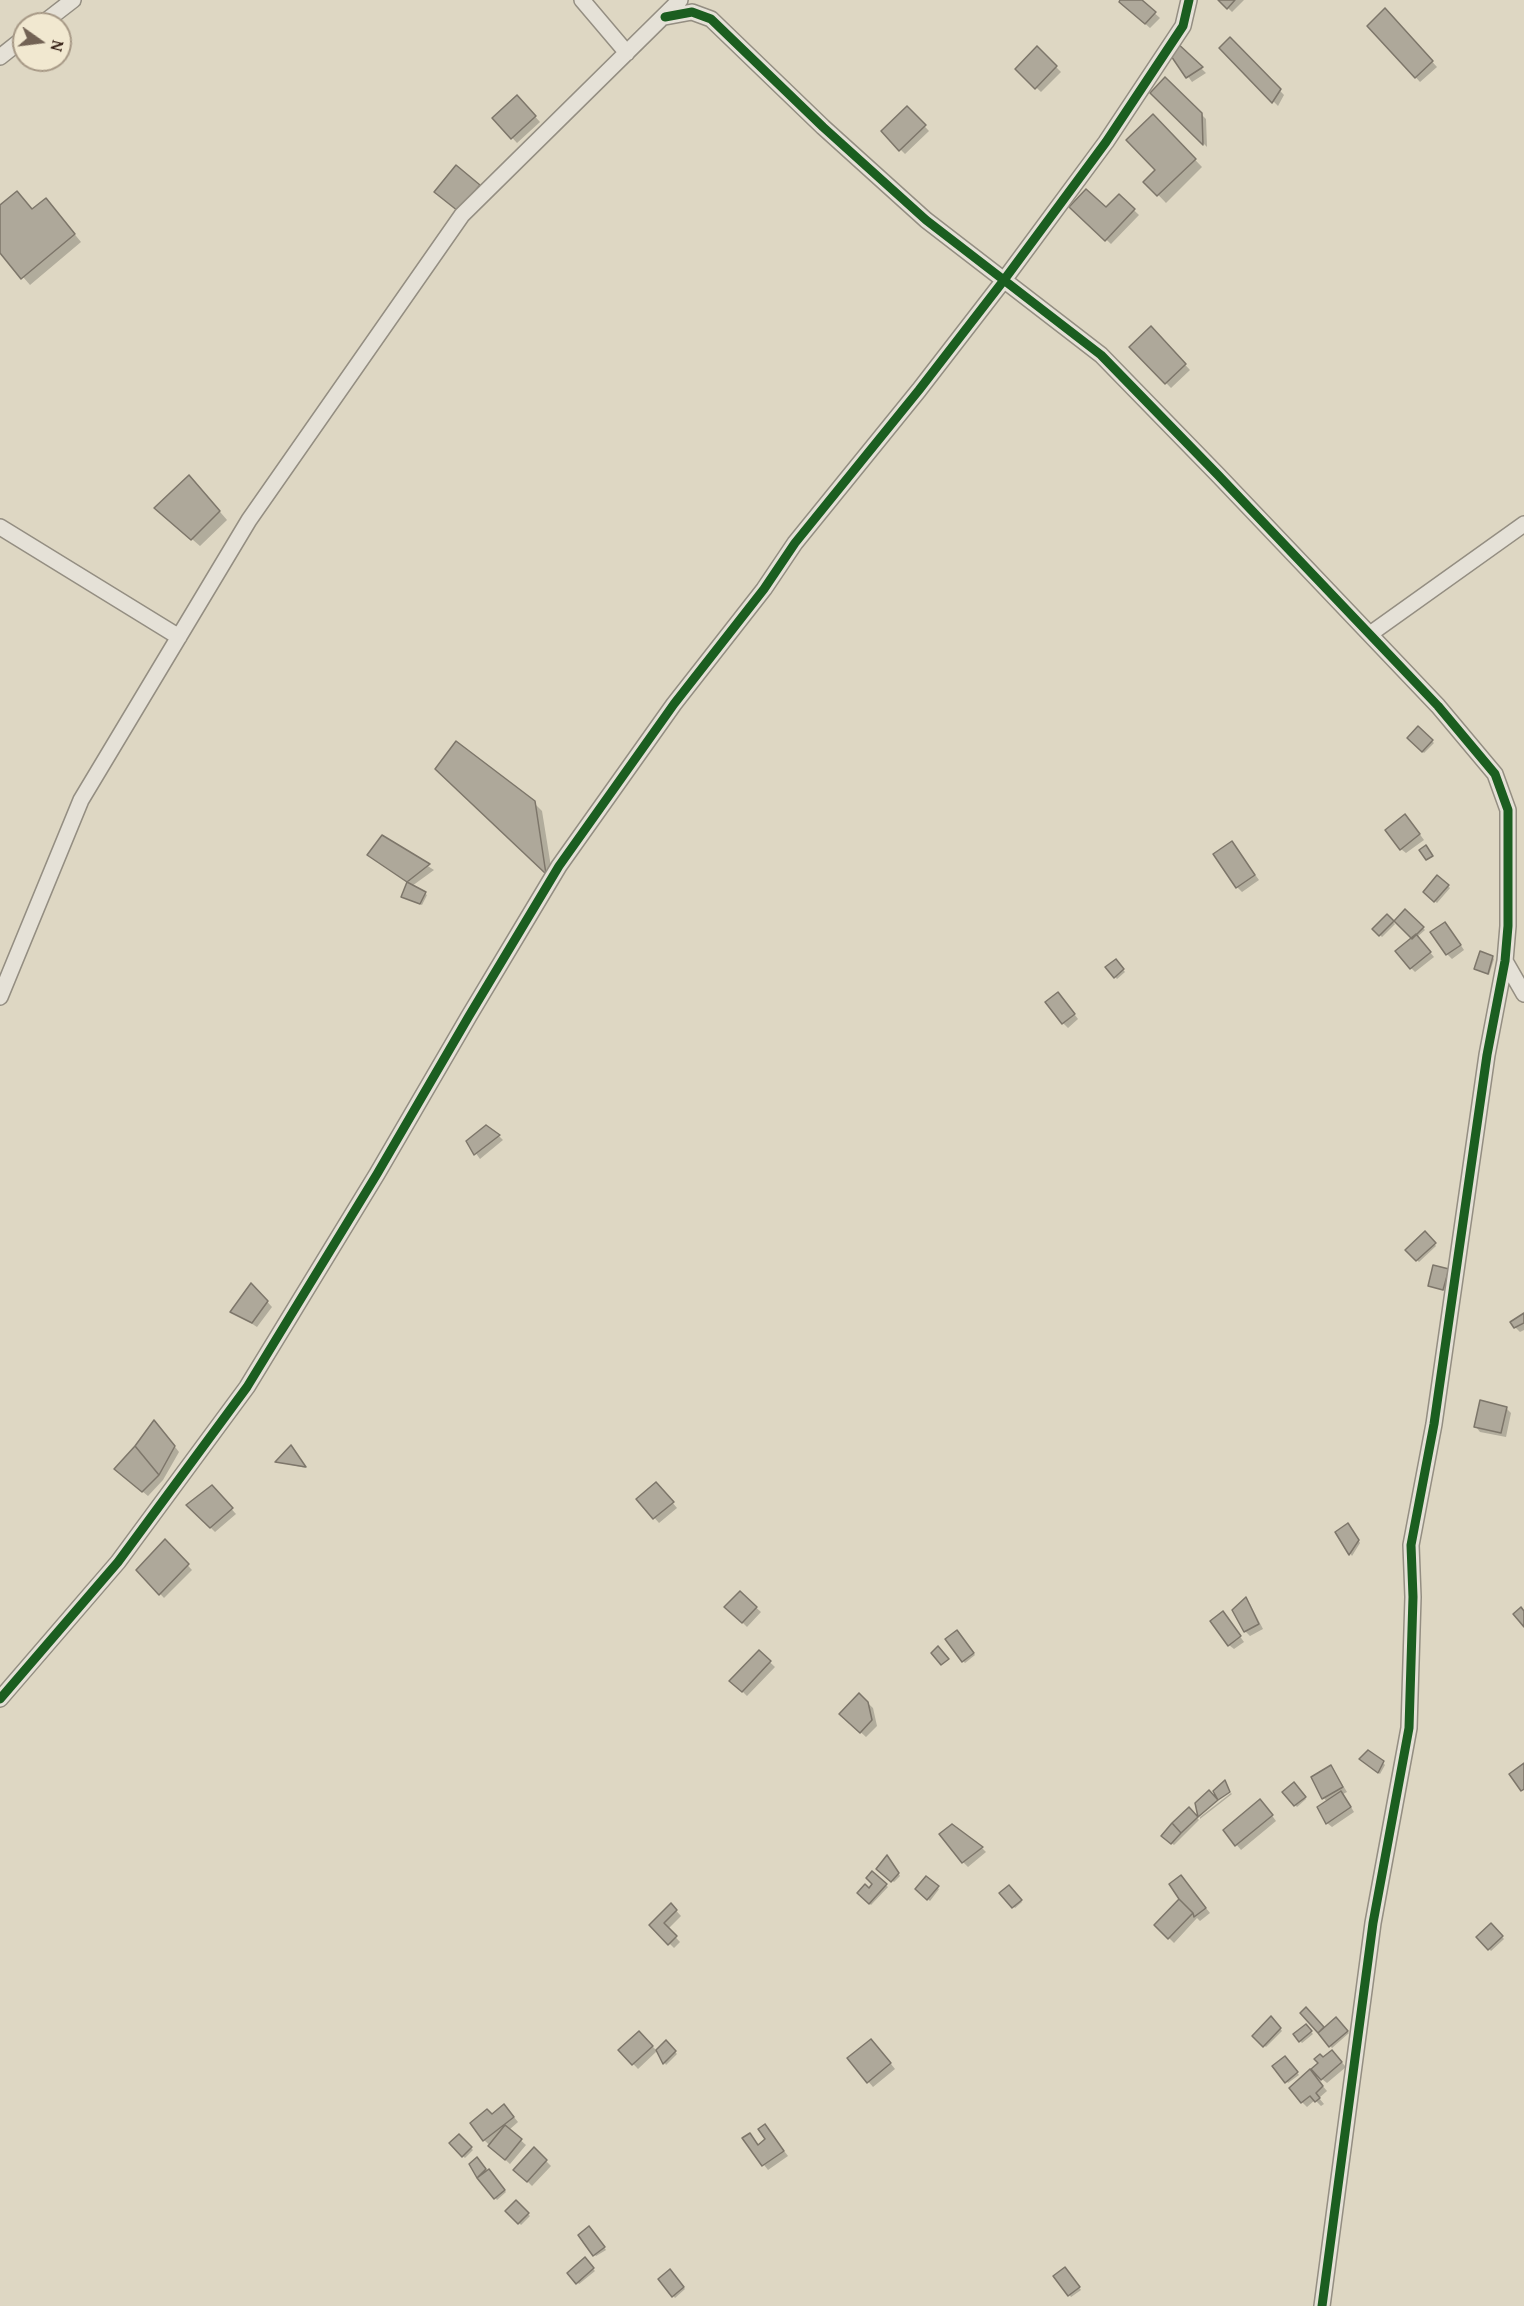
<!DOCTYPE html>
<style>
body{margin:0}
#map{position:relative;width:1524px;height:2306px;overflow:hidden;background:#ded7c3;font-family:"Gentium Book Plus",serif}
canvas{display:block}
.north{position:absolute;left:12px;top:12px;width:60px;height:60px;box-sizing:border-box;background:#f1e8d0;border:2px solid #a79986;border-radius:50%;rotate:104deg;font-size:16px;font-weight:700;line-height:24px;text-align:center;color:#382318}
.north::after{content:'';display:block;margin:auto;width:21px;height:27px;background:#726254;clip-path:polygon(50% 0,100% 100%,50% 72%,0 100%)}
</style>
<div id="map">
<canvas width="1524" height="2306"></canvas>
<div class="north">N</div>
</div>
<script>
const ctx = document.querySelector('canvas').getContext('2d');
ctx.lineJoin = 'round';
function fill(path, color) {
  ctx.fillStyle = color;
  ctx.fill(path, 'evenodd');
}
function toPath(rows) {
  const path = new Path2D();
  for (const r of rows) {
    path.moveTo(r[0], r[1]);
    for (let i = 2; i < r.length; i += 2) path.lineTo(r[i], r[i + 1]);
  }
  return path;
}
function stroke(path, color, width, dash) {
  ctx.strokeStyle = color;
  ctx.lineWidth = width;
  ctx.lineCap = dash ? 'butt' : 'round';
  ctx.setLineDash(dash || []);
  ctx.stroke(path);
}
fill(toPath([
 [1122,0,1140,0,1160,18,1150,28,1125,6],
 [1220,0,1244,0,1232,12],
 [1385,10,1437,67,1420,82,1369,26],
 [1230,39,1284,95,1278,106,1221,48],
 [1175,43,1206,73,1192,82,1169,50],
 [1037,48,1061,72,1041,92,1017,69],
 [517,97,540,122,517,143,494,118],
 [1157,97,1201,114,1206,119,1207,147],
 [907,108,929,131,905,154,883,132],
 [1153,116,1202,167,1166,203,1146,182,1157,170],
 [1119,196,1139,215,1111,244,1072,207,1106,209],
 [0,207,33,210,53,208,81,242,30,285,0,250],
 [1150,328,1190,370,1171,388,1131,347],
 [197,485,227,520,200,546,164,515],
 [1418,728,1434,743,1424,753,1409,738],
 [437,769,534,803,542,811,553,879],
 [1410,821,1424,840,1406,853,1401,849],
 [382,837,434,870,412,886,427,895,422,905,403,897,409,882,369,855],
 [1232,843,1259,880,1242,892,1237,887],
 [1438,877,1450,888,1437,903,1425,892],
 [1406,911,1425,930,1417,937,1434,957,1415,972,1411,968,1413,939,1397,922,1382,937,1374,929,1387,916,1395,924],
 [1450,929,1464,950,1452,959,1447,954],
 [1492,957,1494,959,1489,975,1476,969],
 [1116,961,1125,972,1117,979,1107,968],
 [1062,998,1078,1019,1068,1028,1063,1023],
 [499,1136,503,1140,480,1159,468,1142],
 [1425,1233,1436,1246,1419,1262,1407,1250],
 [1448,1271,1450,1273,1445,1291,1429,1285],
 [252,1285,272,1307,257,1327,232,1311],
 [1524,1315,1524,1330,1520,1332,1515,1327],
 [1506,1408,1511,1413,1506,1437,1480,1432,1476,1427],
 [159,1426,179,1452,163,1480,148,1496,121,1474],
 [293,1449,306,1468,277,1462],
 [661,1489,677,1508,659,1523,638,1499],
 [216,1492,236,1514,215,1532,189,1506],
 [1350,1527,1360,1543,1352,1556,1337,1532],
 [165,1541,192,1570,164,1598,138,1570],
 [740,1593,761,1612,747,1627,727,1607],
 [1246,1599,1250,1604,1263,1629,1250,1636,1245,1631],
 [1227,1618,1244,1642,1234,1649,1229,1645],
 [959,1634,975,1655,965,1663,963,1661],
 [759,1652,775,1667,747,1696,732,1681],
 [859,1695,873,1708,877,1726,866,1737,841,1714],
 [1363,1761,1383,1763,1385,1765,1380,1774],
 [1331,1766,1347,1792,1343,1794,1354,1812,1332,1827,1327,1823,1327,1802,1324,1798],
 [1293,1784,1306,1799,1297,1807,1284,1792],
 [1231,1793,1232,1794,1200,1819,1200,1817],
 [1265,1806,1276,1821,1241,1850,1225,1831],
 [1189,1809,1199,1820,1174,1845,1163,1836],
 [982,1848,986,1852,968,1867,963,1862],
 [889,1859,900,1876,894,1882,878,1869],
 [872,1873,888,1887,871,1905,859,1893,869,1890,874,1884],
 [1181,1877,1210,1913,1200,1921,1197,1918,1174,1943,1156,1925,1181,1899],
 [926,1878,939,1889,930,1901,917,1889],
 [1009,1887,1022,1902,1015,1908,1002,1893],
 [671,1905,681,1916,668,1929,680,1942,674,1948,651,1925],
 [1491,1925,1504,1939,1491,1951,1478,1937],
 [1306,2009,1324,2029,1336,2019,1349,2033,1332,2048,1302,2013],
 [1271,2018,1282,2031,1266,2047,1254,2036],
 [1305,2026,1313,2034,1302,2043,1295,2035],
 [639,2033,657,2051,638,2069,620,2050],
 [666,2042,677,2054,666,2065,658,2051],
 [876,2045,895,2069,873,2087,849,2059],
 [1336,2056,1346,2067,1327,2083,1322,2079,1323,2059],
 [1285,2058,1299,2075,1288,2083,1275,2067],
 [1314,2076,1327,2091,1319,2098,1324,2104,1321,2106,1315,2100,1307,2107,1302,2102],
 [509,2111,518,2122,509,2130,526,2145,510,2164,484,2140,492,2116],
 [765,2126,788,2156,768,2170,744,2139,754,2139,759,2146,767,2140],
 [459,2136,473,2150,465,2158,451,2144],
 [534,2149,551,2166,532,2186,515,2169],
 [479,2161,506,2192,497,2200,471,2164],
 [516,2203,530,2216,521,2225,508,2211],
 [591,2230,606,2250,596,2256,595,2255],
 [585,2260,595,2271,579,2284,569,2273],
 [670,2271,685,2289,675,2298,660,2279],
 [1067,2271,1081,2290,1071,2297,1055,2276]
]), '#0003');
const building = toPath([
 [1120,0,1142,0,1156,12,1145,24,1119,2,1120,0],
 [1218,0,1235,0,1227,9,1218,0],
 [1385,8,1433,61,1415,78,1367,26,1385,8],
 [1230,37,1281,89,1272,103,1219,48,1230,37],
 [1175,41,1203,67,1186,78,1167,50,1175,41],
 [1037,46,1057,66,1035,89,1015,69,1037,46],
 [1165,77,1202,113,1203,145,1150,93,1165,77],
 [517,95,536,116,511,139,492,118,517,95],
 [907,106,926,125,899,151,881,131,907,106],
 [1153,114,1196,159,1157,196,1143,182,1155,170,1126,140,1153,114],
 [456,165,480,185,458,211,434,192,456,165],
 [1086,189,1106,207,1119,194,1135,209,1105,241,1069,207,1086,189],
 [17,191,32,209,46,198,75,234,21,279,0,253,0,205,17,191],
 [1151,326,1186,364,1165,384,1129,347,1151,326],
 [189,475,220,511,191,540,154,508,189,475],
 [1418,726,1433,740,1422,752,1407,738,1418,726],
 [456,741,535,801,546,874,435,769,456,741],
 [1405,814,1420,834,1400,850,1385,830,1405,814],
 [382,835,430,864,407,882,367,855,382,835],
 [1232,841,1255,875,1236,888,1213,854,1232,841],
 [1426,845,1433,856,1426,860,1419,850,1426,845],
 [1437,875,1449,885,1434,902,1423,892,1437,875],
 [407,882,426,892,420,904,401,897,407,882],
 [1405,909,1424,927,1412,939,1394,921,1405,909],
 [1387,914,1394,921,1379,936,1372,929,1387,914],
 [1445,922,1461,945,1446,955,1430,932,1445,922],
 [1416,934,1431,952,1410,969,1395,951,1416,934],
 [1480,951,1493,956,1488,974,1474,969,1480,951],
 [1116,959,1124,969,1114,978,1105,967,1116,959],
 [1058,992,1075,1014,1062,1024,1045,1002,1058,992],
 [486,1125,500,1135,474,1155,466,1141,486,1125],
 [1425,1231,1436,1243,1416,1261,1405,1250,1425,1231],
 [1433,1265,1449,1269,1443,1290,1428,1286,1433,1265],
 [251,1283,268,1301,252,1323,230,1312,251,1283],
 [1524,1313,1524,1323,1514,1328,1510,1322,1524,1313],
 [1480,1400,1507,1407,1501,1433,1474,1427,1480,1400],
 [154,1420,175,1446,159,1475,135,1446,154,1420],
 [291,1445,306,1467,275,1462,291,1445],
 [135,1446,159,1475,142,1492,114,1469,135,1446],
 [656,1482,674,1502,653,1519,636,1499,656,1482],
 [212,1485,233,1508,210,1528,186,1505,212,1485],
 [1348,1523,1359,1540,1349,1555,1335,1532,1348,1523],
 [165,1539,189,1564,159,1595,136,1570,165,1539],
 [740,1591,757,1607,742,1623,724,1607,740,1591],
 [1246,1597,1259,1624,1244,1632,1232,1610,1246,1597],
 [1521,1607,1524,1611,1524,1627,1513,1614,1521,1607],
 [1223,1611,1241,1636,1228,1646,1210,1621,1223,1611],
 [957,1630,974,1653,962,1662,945,1639,957,1630],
 [938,1646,949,1659,941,1665,931,1653,938,1646],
 [759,1650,771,1661,742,1692,729,1681,759,1650],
 [859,1693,868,1702,872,1720,860,1733,839,1714,859,1693],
 [1368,1750,1384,1761,1378,1773,1359,1759,1368,1750],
 [1524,1763,1524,1789,1521,1791,1509,1774,1524,1763],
 [1331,1765,1343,1787,1322,1799,1311,1777,1331,1765],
 [1225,1780,1230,1792,1218,1800,1213,1791,1225,1780],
 [1294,1782,1306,1797,1294,1806,1282,1792,1294,1782],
 [1209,1790,1218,1800,1198,1817,1195,1803,1209,1790],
 [1341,1791,1351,1807,1326,1824,1317,1807,1341,1791],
 [1260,1799,1273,1815,1235,1846,1223,1830,1260,1799],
 [1189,1807,1198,1817,1181,1833,1172,1823,1189,1807],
 [1172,1823,1181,1833,1171,1844,1161,1836,1172,1823],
 [952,1824,983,1847,962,1863,939,1834,952,1824],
 [887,1855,899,1873,891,1882,876,1869,887,1855],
 [872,1871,887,1884,869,1904,857,1893,865,1884,869,1888,872,1884,866,1878,872,1871],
 [1181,1875,1206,1908,1194,1917,1193,1913,1179,1899,1169,1884,1181,1875],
 [926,1876,939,1886,927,1900,915,1889,926,1876],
 [1009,1885,1022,1900,1012,1908,999,1893,1009,1885],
 [1179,1899,1193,1913,1168,1939,1154,1925,1179,1899],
 [671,1903,677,1910,664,1923,677,1936,668,1945,649,1925,671,1903],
 [1491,1923,1503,1936,1488,1950,1476,1937,1491,1923],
 [1306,2007,1324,2027,1318,2033,1300,2013,1306,2007],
 [1271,2016,1281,2028,1263,2047,1252,2036,1271,2016],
 [1336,2017,1348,2031,1329,2047,1318,2033,1336,2017],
 [1306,2024,1312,2031,1299,2042,1293,2034,1306,2024],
 [639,2031,653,2046,632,2065,618,2050,639,2031],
 [871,2039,891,2063,867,2083,847,2058,871,2039],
 [666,2040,676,2051,663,2064,656,2050,666,2040],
 [1332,2050,1342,2062,1321,2080,1311,2069,1318,2063,1314,2059,1320,2054,1323,2057,1332,2050],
 [1285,2056,1298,2072,1285,2083,1272,2066,1285,2056],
 [1310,2069,1323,2086,1316,2093,1320,2098,1315,2102,1310,2096,1301,2103,1289,2088,1310,2069],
 [504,2104,514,2117,483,2141,470,2123,487,2109,492,2114,504,2104],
 [765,2124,784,2151,762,2166,742,2138,750,2133,758,2145,765,2139,758,2129,765,2124],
 [505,2125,522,2139,505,2160,488,2146,505,2125],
 [459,2134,472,2147,462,2157,449,2143,459,2134],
 [534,2147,547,2160,527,2182,513,2170,534,2147],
 [477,2157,486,2169,477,2178,469,2164,477,2157],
 [489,2169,505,2190,494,2199,477,2178,489,2169],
 [516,2200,529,2213,518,2224,505,2211,516,2200],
 [589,2226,605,2247,593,2256,578,2235,589,2226],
 [585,2257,594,2268,576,2284,567,2273,585,2257],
 [1065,2267,1080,2287,1068,2296,1053,2276,1065,2267],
 [670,2269,684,2287,672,2297,658,2279,670,2269]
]);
fill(building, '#aea89a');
stroke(building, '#7d766a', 1.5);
const street = toPath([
 [582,0,627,53],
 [665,17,692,12,711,19,823,127,926,220,1101,355,1218,475,1438,706,1495,774,1508,810,1508,926,1505,961,1487,1055,1434,1424,1411,1545,1413,1597,1409,1728,1373,1923,1322,2306],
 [42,24,73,0],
 [0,57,24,38],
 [0,527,179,637],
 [1370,634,1524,524],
 [1505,961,1524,994],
 [0,997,81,800,249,520,462,215,680,0],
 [0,1699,118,1562,247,1387,377,1174,469,1016,559,866,674,704,764,589,795,543,919,390,1004,280,1106,142,1183,26,1189,0]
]);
stroke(street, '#948e82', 18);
stroke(street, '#e5e1d7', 15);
stroke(toPath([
 [665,17,692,12,711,19,823,127,926,220,1101,355,1218,475,1438,706,1495,774,1508,810,1508,926,1505,961,1487,1055,1434,1424,1411,1545,1413,1597,1409,1728,1373,1923,1322,2306],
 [0,1699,118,1562,247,1387,377,1174,469,1016,559,866,674,704,764,589,795,543,919,390,1004,280,1106,142,1183,26,1189,0]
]), '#1b5e20', 9);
</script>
